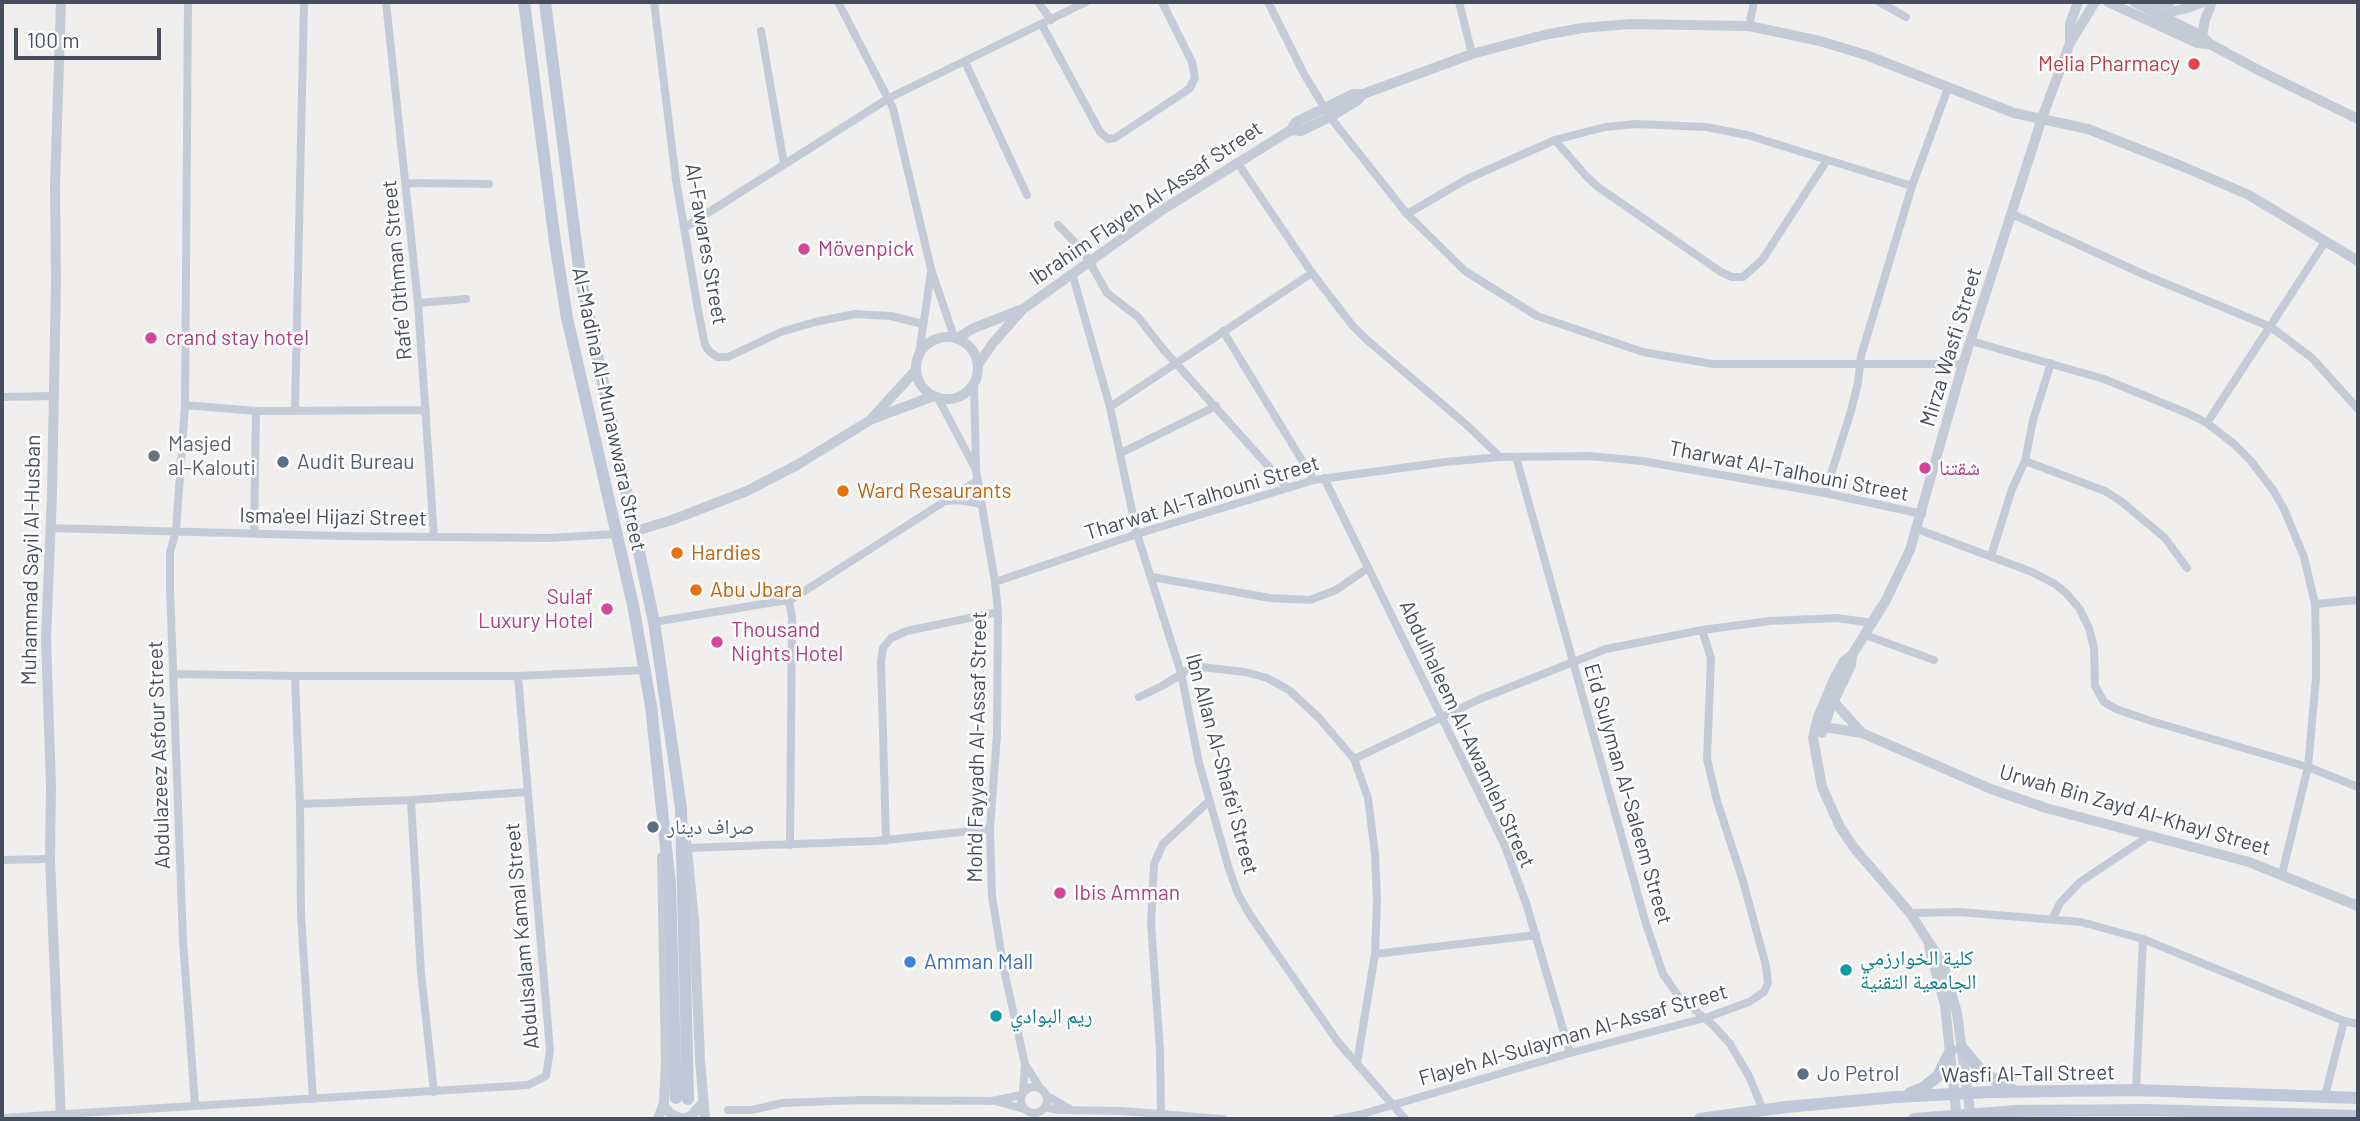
<!DOCTYPE html>
<meta charset="utf-8">
<style>
body{margin:0}
#map{position:relative;width:2360px;height:1121px;overflow:hidden;background:#f1efee;font-family:Barlow,sans-serif}
canvas{display:block}
.frame{position:absolute;inset:0;border:4px solid #464d5d;pointer-events:none}
.scale{position:absolute;left:14px;top:28px;width:147px;height:32px;box-sizing:border-box;border:4px solid #464d5d;border-top:0;padding-left:9px;font-size:21px;line-height:24px;white-space:nowrap;color:#464d5d;-webkit-text-stroke:5px #fff;paint-order:stroke}
</style>
<div id="map">
<canvas width="2360" height="1121"></canvas>
<div class="frame"></div>
<div class="scale">100 m</div>
</div>
<script>
const ctx = document.querySelector('canvas').getContext('2d');
ctx.lineJoin = 'round';
function toPath(rows) {
  const path = new Path2D();
  for (const r of rows) {
    if (r.length === 3) {
      path.moveTo(r[0] + r[2], r[1]);
      path.arc(r[0], r[1], r[2], 0, 2 * Math.PI);
      continue;
    }
    path.moveTo(r[0], r[1]);
    for (let i = 2; i < r.length; i += 2) path.lineTo(r[i], r[i + 1]);
  }
  return path;
}
function stroke(path, color, width, dash) {
  ctx.strokeStyle = color;
  ctx.lineWidth = width;
  ctx.lineCap = dash ? 'butt' : 'round';
  ctx.setLineDash(dash || []);
  ctx.stroke(path);
}
function write(font, color, halo, rows, align = 'center') {
  ctx.font = font + ' Barlow,"Noto Naskh Arabic",sans-serif';
  ctx.lineWidth = 5;
  ctx.setLineDash([]);
  ctx.textBaseline = 'middle';
  ctx.strokeStyle = halo;
  ctx.fillStyle = color;
  for (const [text, x, y, turn = 0] of rows) {
    ctx.save();
    ctx.translate(x, y);
    ctx.rotate((+turn || 0) * Math.PI / 180);
    ctx.textAlign = isNaN(turn) ? turn : align;
    if (halo) ctx.strokeText(text, 0, 0);
    ctx.fillText(text, 0, 0);
    ctx.restore();
  }
}
stroke(toPath([
 [188,2,185,405,176,531,170,552,170,588,183,941,195,1105],
 [386,2,418,303,434,537],
 [654,2,676,180,698,310,705,345,709,351,717,357,728,357,781,332,815,322,855,314,891,316,923,324],
 [838,2,893,108,931,269,954,337],
 [1038,2,1051,20],
 [1268,2,1304,74,1330,117,1407,214,1465,271,1537,316,1643,352,1713,364,1963,364],
 [1459,2,1472,54],
 [1879,2,1906,17],
 [1042,25,1100,132,1108,139,1115,138,1162,107,1189,89,1193,82,1195,78,1192,62,1162,2],
 [1749,26,1754,2],
 [761,31,784,164],
 [965,62,1027,195],
 [1555,140,1586,176,1598,187,1721,272,1732,277,1743,277,1762,260,1827,160],
 [1237,162,1312,273,1352,325,1367,340,1469,427,1500,457],
 [406,183,489,184],
 [1407,214,1467,179,1555,140,1605,127,1636,124,1706,127,1747,135,1912,186],
 [2012,214,2145,275,2271,327,2312,358,2358,409],
 [1058,225,1084,252,1107,293,1138,317,1163,349,1287,487],
 [684,228,889,98,1086,2],
 [1072,273,1110,407,1137,534,1181,673,1199,763,1229,869,1238,894,1250,915,1338,1042,1405,1119],
 [418,303,466,299],
 [1223,331,1314,480],
 [1971,341,2104,379,2187,413,2207,423,2234,444,2251,461,2273,490,2284,509,2304,557,2315,604,2316,644,2316,678,2308,767,2282,874],
 [919,354,931,272],
 [974,383,976,471,995,582,998,612,997,735,990,829,992,896,1004,970,1025,1064,1040,1088],
 [2,397,52,396],
 [938,398,975,468],
 [185,405,256,411,426,410],
 [1110,407,1312,273],
 [295,411,304,2],
 [2207,423,2325,242],
 [1121,453,1216,406],
 [1516,457,1646,924,1663,974,1679,997,1714,1026,1730,1044,1749,1076,1763,1110],
 [2025,461,2105,491,2122,502,2165,538,2187,568],
 [1324,478,1504,844,1526,903,1570,1053],
 [1825,493,1851,411,1858,383,1861,356,1912,186,1948,88],
 [947,501,958,500,982,504],
 [50,528,340,536,548,538,616,534],
 [1917,529,2032,572,2055,584,2066,593,2079,608,2089,628,2094,648,2095,686,2104,702,2116,709,2151,721,2308,767,2358,787],
 [254,534,256,411],
 [1991,556,2012,489,2025,461,2033,420,2051,363],
 [1152,577,1270,598,1310,600,1336,590,1368,568],
 [995,582,1137,534,1314,480,1445,462,1500,457,1589,456,1642,461,1825,493,1922,514],
 [789,601,978,480],
 [2315,604,2358,600],
 [654,622,781,601,789,601,792,617,790,845],
 [1865,635,1934,660],
 [173,674,295,676,518,676,645,670],
 [295,676,300,804,301,915,313,1099],
 [1139,697,1162,686,1191,668,1201,667,1245,672,1267,678,1289,690,1319,718,1354,759,1368,798,1375,854,1377,900,1375,954,1357,1063],
 [1354,759,1480,699,1606,649,1702,630,1770,621,1837,618,1872,623],
 [411,800,421,973,434,1092],
 [300,804,411,800,527,792],
 [886,841,881,661,883,648,891,638,907,631,998,612],
 [689,848,876,841,990,829],
 [2,860,50,859],
 [1910,913,1959,912,2081,922,2143,939,2344,1021,2358,1024],
 [2053,918,2060,903,2080,882,2149,836],
 [1375,954,1536,935],
 [1034,1100,13],
 [2136,1090,2143,939],
 [1023,1092,1025,1064],
 [1047,1096,1070,1109],
 [2325,1096,2344,1021],
 [995,1101,1024,1109],
 [1045,1107,1057,1110,1122,1111,1223,1119],
 [728,1110,752,1110,782,1103,861,1100,992,1101,1021,1095],
 [1161,1114,1160,1051,1151,922,1154,864,1163,844,1209,801],
 [2,1118,497,1087,528,1085,546,1076,550,1050,518,676],
 [1337,1119,1359,1115,1570,1053,1705,1018,1749,1002,1764,992,1768,983,1766,966,1743,881,1717,801,1707,759,1711,658,1702,630]
]), '#c4cad6', 8);
stroke(toPath([
 [61,2,55,185,56,281,52,494,46,639,51,786,50,859,61,1119],
 [2108,2,2197,43,2210,44],
 [2134,2,2202,36,2210,44,2260,71,2358,119],
 [2145,7,2170,2],
 [2158,15,2187,8,2203,2],
 [2202,36,2205,20,2212,2],
 [2070,43,2070,24,2078,2],
 [1291,130,1301,131,1330,117,1357,101,1363,94],
 [947,368,31],
 [957,338,974,328,1020,310],
 [978,365,993,343,1023,309,1162,210,1291,130,1296,122,1353,94,1363,94,1472,54,1544,35,1582,28,1630,24,1749,26,1820,41,1866,55,2014,113,2088,129,2184,167,2249,195,2358,261],
 [873,417,916,370],
 [636,531,672,520,747,491,797,465,872,419,934,396],
 [1834,702,1862,733],
 [1824,727,1862,733,1991,789,2046,808,2249,862,2358,906],
 [1822,733,1830,709,1851,665,1852,655],
 [685,829,694,920,700,1060,705,1119],
 [1929,947,1945,1005,1957,1119],
 [663,1106,671,1114,683,1119,691,1116,702,1104],
 [658,1119,664,1103,666,1062,662,857],
 [1971,1119,1957,1013,1943,964,1910,913,1855,849,1840,827,1822,787,1813,738,1818,717,1835,677,1844,661,1852,655,1886,600,1910,550,1963,364,2042,118,2070,43,2095,2]
]), '#c4cad6', 10);
stroke(toPath([
 [524,2,555,242,567,318,633,605,651,706,670,885,676,1098],
 [545,2,580,275,654,622,681,808,688,1099],
 [1962,1048,1983,1073,2013,1090],
 [1910,1093,1923,1088,1938,1076,1951,1050],
 [1700,1119,1786,1107,1896,1097,1990,1092,2136,1090,2358,1098],
 [1914,1119,2017,1111,2147,1110,2358,1116]
]), '#c0c7d9', 12);
for (const [x, y, r, color] of [
 [2194,64,7,"#e0444e"],
 [804,249,7,"#d1479c"],
 [151,338,7,"#d1479c"],
 [154,456,7,"#6b7280"],
 [283,462,7,"#5c6f8a"],
 [1925,468,7,"#d1479c"],
 [843,491,7,"#e8710a"],
 [677,553,7,"#e8710a"],
 [696,590,7,"#e8710a"],
 [607,609,7,"#d1479c"],
 [717,642,7,"#d1479c"],
 [653,827,7,"#5c6f8a"],
 [1060,893,7,"#d1479c"],
 [910,962,7,"#3f7fe0"],
 [1846,970,7,"#0f9aa8"],
 [996,1016,7,"#0f9aa8"],
 [1803,1074,7,"#5c6f8a"]
]) {
  const dot = new Path2D();
  dot.arc(x, y, r, 0, 2 * Math.PI);
  ctx.fillStyle = color;
  ctx.fill(dot);
  stroke(dot, '#fff', 2.5);
}
write('21px', '#be3a42', '#fff', [
 ["Melia Pharmacy",2180,64]
], 'right');
write('21px', '#464d5d', '#fff', [
 ["Ibrahim Flayeh Al-Assaf Street",1146,203,-34],
 ["Al-Fawares Street",706,244,80],
 ["Rafe' Othman Street",397,270,-95],
 ["Mirza Wasfi Street",1951,347,-73],
 ["Al-Madina Al-Munawwara Street",609,409,78],
 ["Tharwat Al-Talhouni Street",1789,471,11],
 ["Tharwat Al-Talhouni Street",1202,498,-17],
 ["Isma'eel Hijazi Street",333,517,1],
 ["Muhammad Sayil Al-Husban",31,560,-89],
 ["Abdulhaleem Al-Awamleh Street",1467,734,65],
 ["Moh'd Fayyadh Al-Assaf Street",977,747,-89],
 ["Abdulazeez Asfour Street",159,755,-92],
 ["Ibn Allan Al-Shafe'i Street",1222,764,75],
 ["Eid Sulyman Al-Saleem Street",1628,794,74],
 ["Urwah Bin Zayd Al-Khayl Street",2135,810,16],
 ["Abdulsalam Kamal Street",522,936,-95],
 ["Flayeh Al-Sulayman Al-Assaf Street",1573,1035,-16],
 ["Wasfi Al-Tall Street",2028,1074,-1]
]);
write('21px', '#b23c85', '#fff', [
 ["Mövenpick",818,249],
 ["crand stay hotel",165,338],
 ["شقتنا",1939,468],
 ["Sulaf",593,597,"right"],
 ["Luxury Hotel",593,621,"right"],
 ["Thousand",731,630],
 ["Nights Hotel",731,654],
 ["Ibis Amman",1074,893]
], 'left');
write('21px', '#5b616d', '#fff', [
 ["Masjed",168,444],
 ["al-Kalouti",168,468]
], 'left');
write('21px', '#4e5e75', '#fff', [
 ["Audit Bureau",297,462],
 ["صراف دينار",667,827],
 ["Jo Petrol",1817,1074]
], 'left');
write('21px', '#c56008', '#fff', [
 ["Ward Resaurants",857,491],
 ["Hardies",691,553],
 ["Abu Jbara",710,590]
], 'left');
write('21px', '#0d838f', '#fff', [
 ["كلية الخوارزمي",1860,958],
 ["الجامعية التقنية",1860,982],
 ["ريم البوادي",1010,1016]
], 'left');
write('21px', '#366cbe', '#fff', [
 ["Amman Mall",924,962]
], 'left');
</script>
